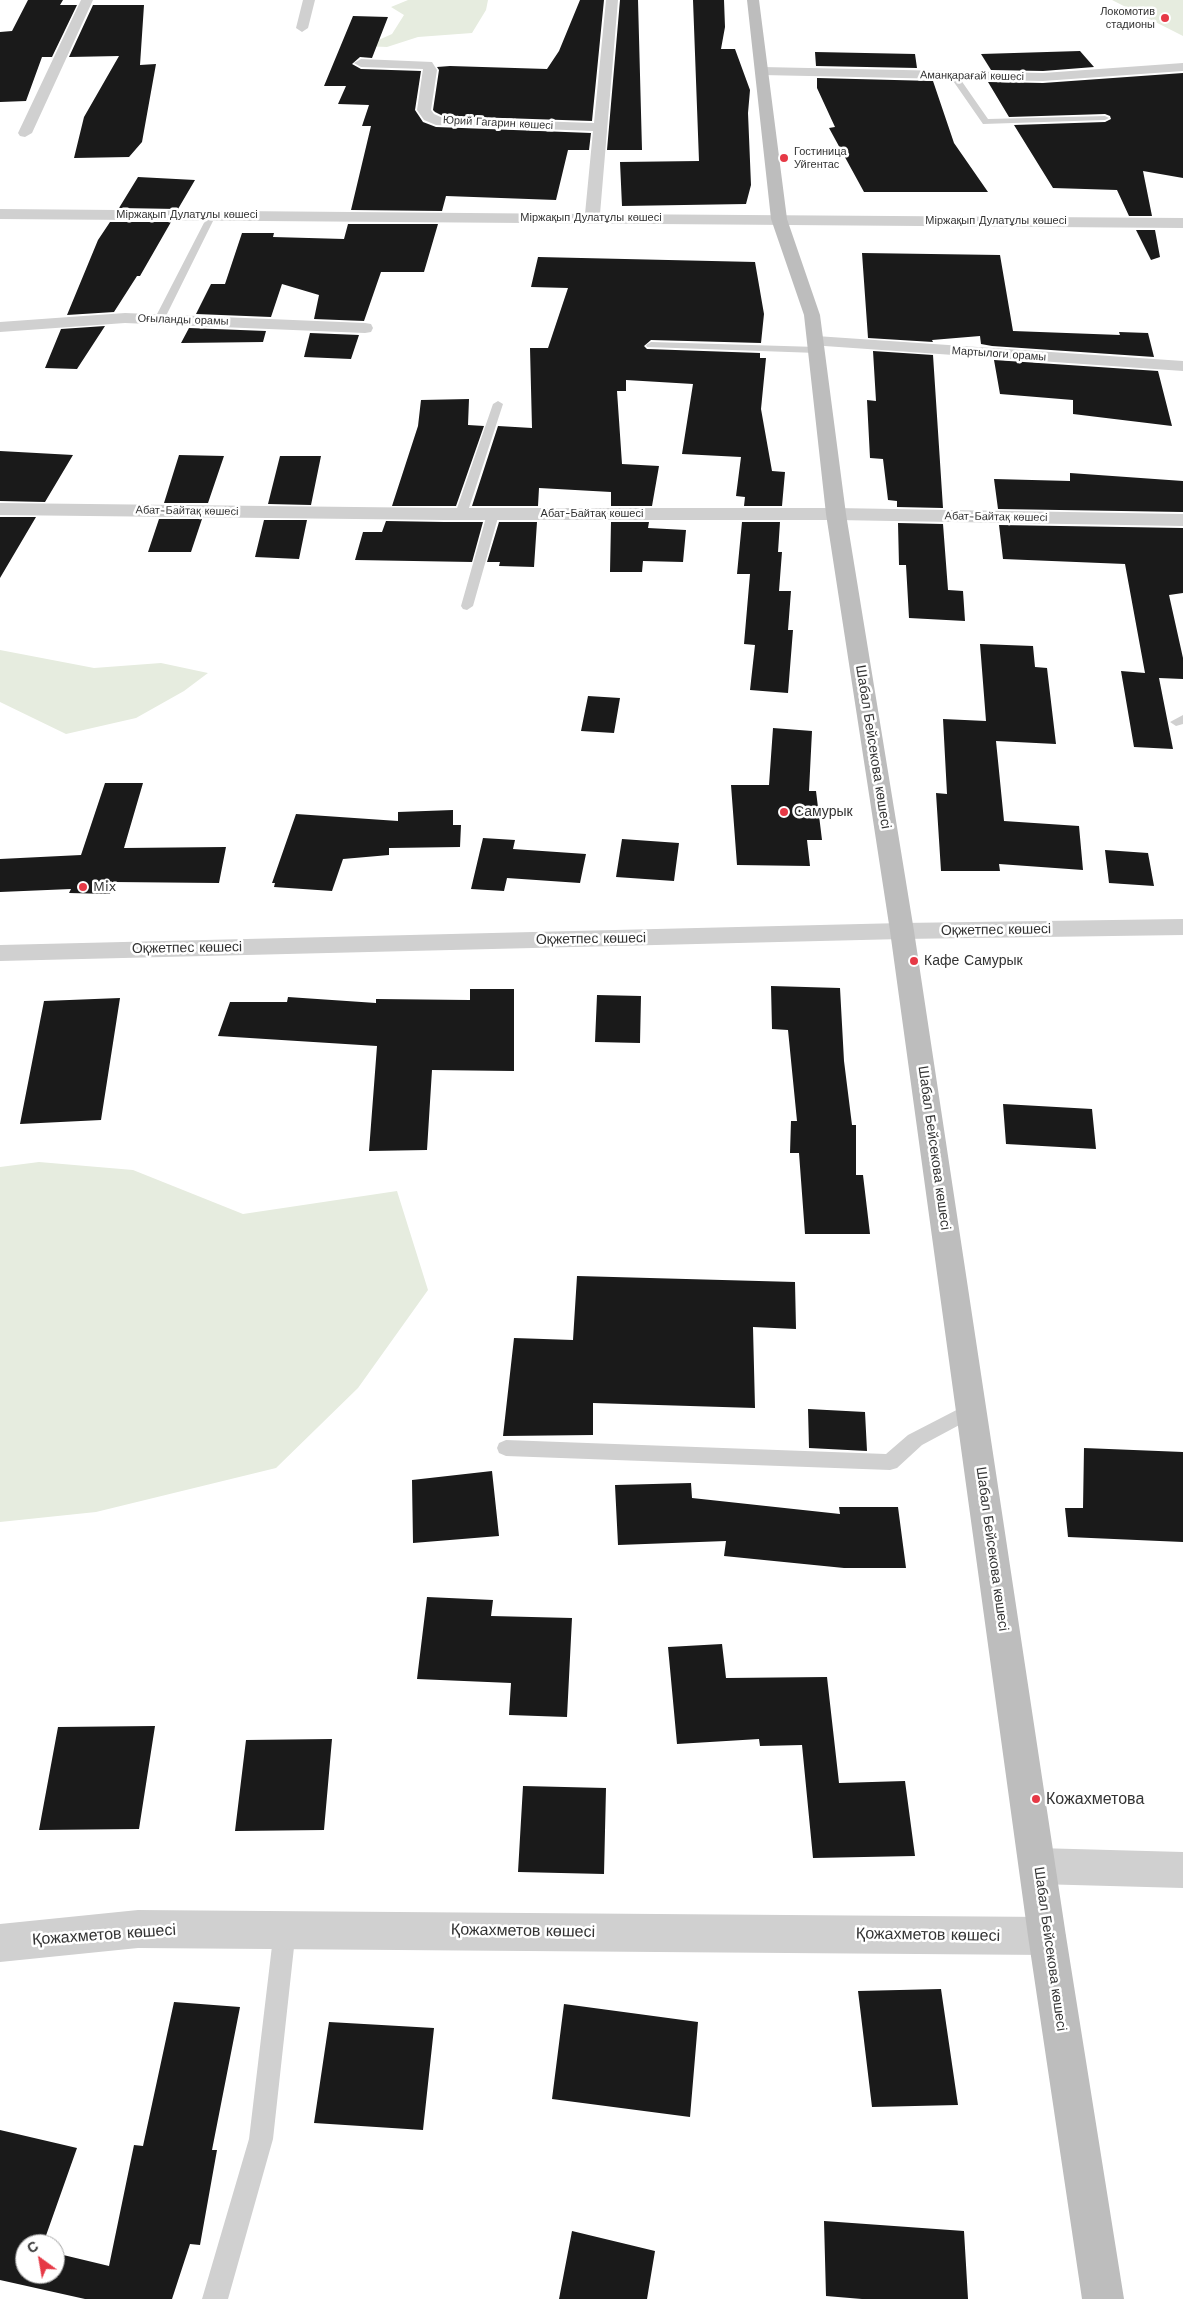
<!DOCTYPE html>
<meta charset="utf-8">
<style>
body{margin:0}
#map{position:relative;width:1183px;height:2299px;overflow:hidden;background:#fff;font-family:"Work Sans",sans-serif}
canvas{display:block}
.north{position:absolute;left:15px;top:2234px;width:50px;height:50px;box-sizing:border-box;background:#fff;border:1px solid #adadad;border-radius:50%;rotate:328deg;font-size:14px;font-weight:700;line-height:20px;text-align:center;color:#333}
.north::after{content:'';display:block;margin:auto;width:18px;height:22px;background:#e63946;clip-path:polygon(50% 0,100% 100%,50% 72%,0 100%)}
</style>
<div id="map">
<canvas width="1183" height="2299"></canvas>
<div class="north">С</div>
</div>
<script>
const ctx = document.querySelector('canvas').getContext('2d');
ctx.lineJoin = 'round';
function fill(path, color) {
  ctx.fillStyle = color;
  ctx.fill(path, 'evenodd');
}
function toPath(rows) {
  const path = new Path2D();
  for (const r of rows) {
    path.moveTo(r[0], r[1]);
    for (let i = 2; i < r.length; i += 2) path.lineTo(r[i], r[i + 1]);
  }
  return path;
}
function stroke(path, color, width, dash) {
  ctx.strokeStyle = color;
  ctx.lineWidth = width;
  ctx.lineCap = dash ? 'butt' : 'round';
  ctx.setLineDash(dash || []);
  ctx.stroke(path);
}
function write(font, color, halo, rows, align = 'center') {
  ctx.font = font + ' "Work Sans",sans-serif';
  ctx.lineWidth = 5;
  ctx.setLineDash([]);
  ctx.textBaseline = 'middle';
  ctx.strokeStyle = halo;
  ctx.fillStyle = color;
  for (const [text, x, y, turn = 0] of rows) {
    ctx.save();
    ctx.translate(x, y);
    ctx.rotate((+turn || 0) * Math.PI / 180);
    ctx.textAlign = isNaN(turn) ? turn : align;
    if (halo) ctx.strokeText(text, 0, 0);
    ctx.fillText(text, 0, 0);
    ctx.restore();
  }
}
fill(toPath([
 [408,0,488,0,486,10,472,33,418,37,387,47,365,46,392,34,404,15,391,7],
 [1112,0,1183,0,1183,36],
 [0,650,94,668,161,663,208,673,184,691,136,718,66,734,0,702],
 [39,1162,133,1170,243,1214,397,1191,428,1290,358,1388,276,1468,96,1512,0,1522,0,1167]
]), '#e6ecdf');
fill(toPath([
 [28,0,63,0,60,5,77,5,52,57,42,57,26,101,0,102,0,32,12,31],
 [580,0,604,0,592,121,443,116,435,112,433,110,439,70,437,67,450,66,547,69,559,51],
 [620,0,638,0,642,150,607,150],
 [693,0,724,0,725,27,721,49,735,49,750,90,748,113,751,185,746,204,622,206,620,162,699,161],
 [93,5,144,5,140,65,156,64,142,142,129,157,74,158,84,117,119,56,69,57],
 [353,16,388,17,372,58,360,57,352,64,361,69,421,71,415,110,423,122,436,127,591,133,589,150,568,150,556,200,446,196,442,211,351,210,371,126,362,126,369,105,338,104,346,86,324,86],
 [1080,51,1094,67,1043,71,991,70,981,54],
 [815,52,915,54,917,68,816,66],
 [1183,73,1183,178,1143,171,1152,216,1129,216,1117,190,1053,188,1014,125,1105,122,1111,119,1110,116,1105,114,1009,117,988,82,1043,83],
 [817,78,933,81,954,143,988,192,864,192,829,128,835,127,817,88],
 [138,177,195,180,178,209,119,208],
 [110,222,171,222,140,276,137,276,114,312,67,315,98,240],
 [348,224,438,224,424,272,381,272,364,321,314,319,319,295,282,284,271,317,196,314,211,284,225,284,242,233,274,233,273,237,344,239],
 [1136,230,1155,230,1160,257,1151,260],
 [862,253,1000,255,1013,331,1120,335,1119,332,1148,333,1154,357,992,346,981,344,980,336,932,340,933,342,868,338],
 [538,257,755,262,764,314,761,343,651,340,644,346,647,349,760,353,760,358,766,358,761,409,772,471,785,472,782,506,744,506,745,497,736,496,741,457,682,454,693,384,626,380,626,391,617,391,622,464,659,466,652,506,611,506,611,492,539,488,538,506,472,506,498,426,532,428,530,348,548,348,568,288,531,287],
 [105,326,77,369,45,368,61,329],
 [189,328,266,331,263,342,181,343],
 [310,333,359,335,351,359,304,357],
 [873,351,933,355,943,508,897,507,897,501,888,500,883,459,870,458,867,400,876,401],
 [994,360,1158,371,1172,426,1073,414,1073,400,1000,394],
 [469,399,468,425,484,426,456,506,392,506,418,426,421,400],
 [0,451,73,455,45,502,0,501],
 [179,455,224,456,208,503,164,503],
 [280,456,321,456,311,505,268,504],
 [1070,473,1183,481,1183,512,998,509,994,479,1070,481],
 [0,517,36,517,0,578],
 [159,519,202,519,191,552,148,552],
 [264,520,307,520,299,559,255,557],
 [386,521,444,522,483,522,472,562,355,560,363,532,382,532],
 [499,522,537,522,534,567,499,566,500,562,487,562],
 [611,522,649,522,648,528,686,530,683,562,643,561,642,572,610,572],
 [742,522,780,522,778,552,782,552,779,591,791,591,788,630,793,630,788,693,750,690,755,645,744,644,750,574,737,574],
 [898,523,943,524,948,590,963,591,965,621,909,618,906,565,899,565],
 [999,525,1183,528,1183,593,1169,595,1183,658,1183,679,1159,678,1173,749,1134,747,1121,671,1145,673,1125,564,1003,559],
 [980,644,1033,646,1035,667,1047,668,1056,744,996,741,1004,821,1079,826,1083,870,999,864,1000,871,941,871,936,793,947,794,943,719,986,721],
 [588,696,620,698,614,733,581,731],
 [773,728,812,731,809,791,816,791,822,840,807,840,810,866,737,865,731,785,769,785],
 [105,783,143,783,124,848,226,847,219,883,113,882,110,894,69,893,71,889,0,892,0,859,81,855],
 [453,810,453,825,461,825,460,847,389,848,389,855,343,859,332,891,274,887,275,883,272,883,296,814,398,821,398,812],
 [483,838,515,840,513,849,586,854,580,883,507,878,504,891,471,889],
 [622,839,679,843,674,881,616,877],
 [1105,850,1148,853,1154,886,1109,883],
 [771,986,840,988,844,1061,852,1125,856,1125,856,1175,863,1175,870,1234,805,1234,799,1153,790,1153,791,1121,797,1121,788,1030,772,1029],
 [470,989,514,989,514,1071,432,1070,427,1150,369,1151,377,1046,218,1036,230,1002,287,1002,288,997,376,1003,376,999,470,1000],
 [597,995,641,996,640,1043,595,1042],
 [120,998,101,1120,20,1124,44,1001],
 [1003,1104,1092,1109,1096,1149,1006,1144],
 [577,1276,795,1282,796,1329,753,1327,755,1408,593,1403,593,1435,503,1436,514,1338,573,1340],
 [808,1409,865,1412,867,1451,809,1448],
 [1084,1448,1183,1452,1183,1542,1068,1537,1065,1508,1083,1508],
 [492,1471,499,1536,413,1543,412,1480],
 [691,1483,692,1498,840,1514,839,1507,898,1507,906,1568,844,1568,724,1556,726,1541,618,1545,615,1485],
 [427,1597,493,1600,491,1616,572,1618,567,1717,509,1715,511,1683,417,1679],
 [722,1644,726,1678,827,1677,839,1783,905,1781,915,1856,813,1858,802,1745,760,1746,759,1739,677,1744,668,1647],
 [155,1726,139,1829,39,1830,58,1727],
 [332,1739,324,1830,235,1831,246,1740],
 [523,1786,606,1788,604,1874,518,1872],
 [941,1989,958,2105,872,2107,858,1991],
 [174,2002,240,2007,212,2150,217,2150,200,2245,190,2244,172,2299,85,2299,0,2280,0,2130,77,2148,43,2244,25,2244,25,2274,55,2274,55,2253,109,2266,134,2145,143,2146],
 [564,2004,698,2022,690,2117,552,2099],
 [329,2022,434,2028,423,2130,314,2123],
 [824,2221,964,2231,968,2299,862,2299,826,2296],
 [572,2231,655,2251,647,2299,559,2299]
]), '#1a1a1a');
fill(toPath([
 [950,73,956,73,988,119,1105,116,1109,118,1105,120,983,124,949,75,950,73],
 [212,212,216,215,165,318,163,320,157,320,155,318,208,215,212,212],
 [651,342,817,347,822,350,817,353,647,347,646,345,651,342],
 [498,401,503,404,467,514,461,517,457,516,455,514,493,404,498,401],
 [493,511,499,514,473,606,467,610,463,609,461,606,487,514,493,511],
 [1183,715,1183,724,1176,726,1170,722,1183,715],
 [972,1402,978,1405,981,1410,978,1415,922,1445,897,1468,890,1470,506,1456,499,1453,497,1448,499,1443,506,1440,886,1454,908,1435,972,1402],
 [285,1918,293,1921,296,1929,273,2139,228,2299,202,2299,249,2139,274,1929,277,1921,285,1918]
]), '#d0d0d0');
fill(toPath([
 [81,0,93,0,32,133,25,137,20,136,18,133,81,0],
 [303,0,315,0,308,28,302,32,296,28,303,0],
 [606,0,618,0,600,214,1183,218,1183,228,0,219,0,209,585,214,593,131,436,125,424,120,417,110,423,69,361,67,354,63,361,59,432,62,437,70,431,110,434,114,443,118,594,123,606,0],
 [1183,63,1183,71,1043,81,762,75,755,71,762,67,1043,73,1183,63],
 [125,313,365,323,371,324,373,328,371,332,365,333,125,323,0,332,0,322,125,313],
 [816,336,1183,361,1183,371,810,345,808,341,810,337,816,336],
 [0,503,444,508,836,508,1183,514,1183,526,836,520,444,520,0,515,0,503],
 [1037,1848,1183,1852,1183,1888,1037,1884,1024,1879,1019,1866,1024,1853,1037,1848],
 [138,1910,1047,1917,1060,1923,1066,1936,1060,1949,1047,1955,138,1948,0,1962,0,1924,138,1910]
]), '#d0d0d0');
fill(toPath([
 [1183,919,1183,935,902,939,0,961,0,945,902,923,1183,919]
]), '#d0d0d0');
fill(toPath([
 [747,0,759,0,787,219,820,315,846,514,914,931,1066,1936,1124,2299,1082,2299,1028,1936,890,931,826,514,804,315,771,219,747,0]
]), '#bdbdbd');
for (const [x, y, r, color] of [
 [1165,18,5,"#e63946"],
 [784,158,5,"#e63946"],
 [784,812,5,"#e63946"],
 [83,887,5,"#e63946"],
 [914,961,5,"#e63946"],
 [1036,1799,5,"#e63946"]
]) {
  const dot = new Path2D();
  dot.arc(x, y, r, 0, 2 * Math.PI);
  ctx.fillStyle = color;
  ctx.fill(dot);
  stroke(dot, '#fff', 2);
}
write('11px', '#333', '#fff', [
 ["Локомотив",1155,12],
 ["стадионы",1155,25],
 ["Гостиница",794,152,"left"],
 ["Уйгентас",794,165,"left"]
], 'right');
write('11px', '#333', '#fff', [
 ["Аманқарағай көшесі",972,76,1],
 ["Юрий Гагарин көшесі",498,123,3],
 ["Міржақып Дулатұлы көшесі",187,215],
 ["Міржақып Дулатұлы көшесі",591,218],
 ["Міржақып Дулатұлы көшесі",996,221],
 ["Оғыланды орамы",183,320,2],
 ["Мартылоги орамы",999,354,4],
 ["Абат-Байтақ көшесі",187,511,1],
 ["Абат-Байтақ көшесі",592,514],
 ["Абат-Байтақ көшесі",996,517,1]
]);
write('14px', '#333', '#fff', [
 ["Шабал Бейсекова көшесі",873,747,81],
 ["Оқжетпес көшесі",996,930,-1],
 ["Оқжетпес көшесі",591,939,-1],
 ["Оқжетпес көшесі",187,948,-1],
 ["Шабал Бейсекова көшесі",934,1148,82],
 ["Шабал Бейсекова көшесі",992,1549,82],
 ["Шабал Бейсекова көшесі",1050,1949,82]
]);
write('14px', '#333', '#fff', [
 ["Самурык",794,812],
 ["Mix",93,887],
 ["Кафе Самурык",924,961]
], 'left');
write('16px', '#333', '#fff', [
 ["Кожахметова",1046,1799]
], 'left');
write('16px', '#333', '#fff', [
 ["Қожахметов көшесі",523,1931,1],
 ["Қожахметов көшесі",104,1935,-4],
 ["Қожахметов көшесі",928,1935,1]
]);
</script>
